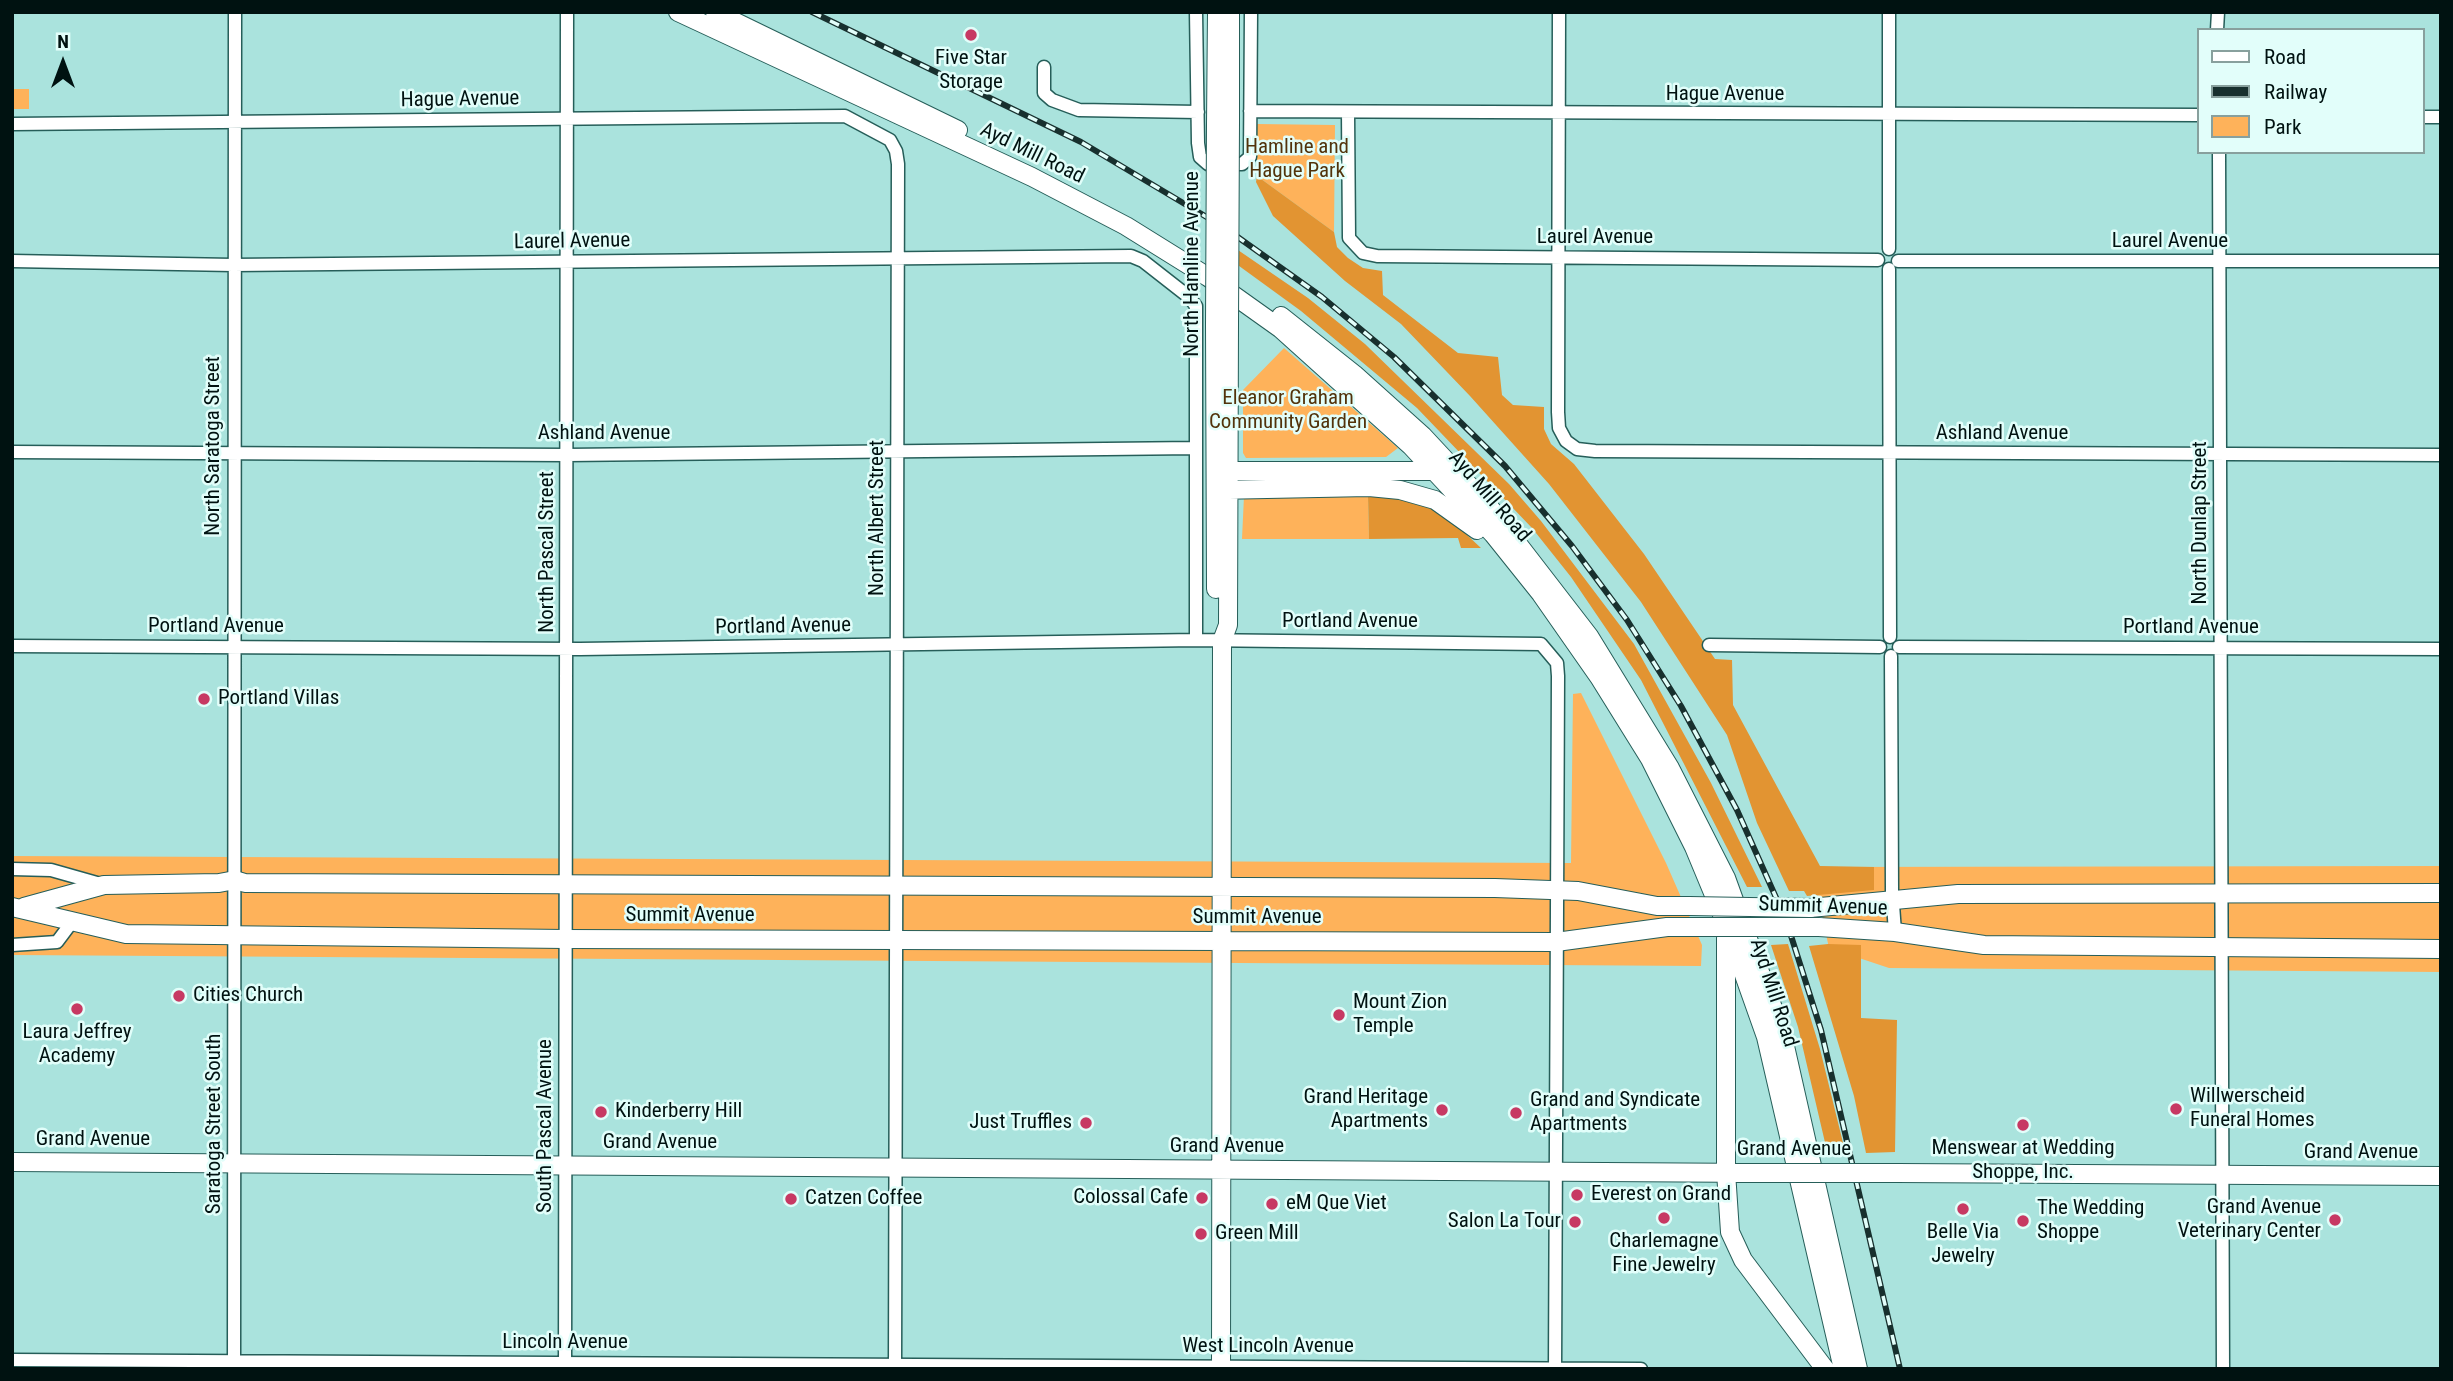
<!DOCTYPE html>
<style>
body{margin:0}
#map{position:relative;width:2453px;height:1381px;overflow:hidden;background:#aae3dd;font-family:"Roboto Condensed",sans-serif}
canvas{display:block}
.frame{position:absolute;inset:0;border:14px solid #001211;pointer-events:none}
.legend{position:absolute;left:2197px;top:28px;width:228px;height:126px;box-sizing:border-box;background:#e2fefa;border:2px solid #88a09d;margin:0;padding:9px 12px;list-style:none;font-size:21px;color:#001211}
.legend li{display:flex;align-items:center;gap:14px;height:35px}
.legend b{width:35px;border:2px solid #88a09d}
.north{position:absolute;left:28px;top:28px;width:70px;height:70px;-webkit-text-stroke:5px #e2fefa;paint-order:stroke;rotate:0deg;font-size:19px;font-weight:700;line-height:28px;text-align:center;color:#001211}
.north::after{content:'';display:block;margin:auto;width:24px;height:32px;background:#001211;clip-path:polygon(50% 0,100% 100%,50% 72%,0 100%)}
</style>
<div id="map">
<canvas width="2453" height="1381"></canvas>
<div class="frame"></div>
<ul class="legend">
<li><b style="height:9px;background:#fff"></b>Road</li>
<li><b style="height:9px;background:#18302e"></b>Railway</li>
<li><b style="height:19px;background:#feb25a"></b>Park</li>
</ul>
<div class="north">N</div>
</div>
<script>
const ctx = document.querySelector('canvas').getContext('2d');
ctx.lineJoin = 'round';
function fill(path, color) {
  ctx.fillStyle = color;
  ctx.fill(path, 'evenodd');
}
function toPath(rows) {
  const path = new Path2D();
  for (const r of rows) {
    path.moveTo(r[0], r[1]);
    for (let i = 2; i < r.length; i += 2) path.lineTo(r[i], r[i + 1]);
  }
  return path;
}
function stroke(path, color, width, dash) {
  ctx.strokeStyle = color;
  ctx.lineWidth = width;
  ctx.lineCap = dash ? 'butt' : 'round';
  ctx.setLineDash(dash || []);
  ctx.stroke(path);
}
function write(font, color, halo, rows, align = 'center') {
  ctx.font = font + ' "Roboto Condensed",sans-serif';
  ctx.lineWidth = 5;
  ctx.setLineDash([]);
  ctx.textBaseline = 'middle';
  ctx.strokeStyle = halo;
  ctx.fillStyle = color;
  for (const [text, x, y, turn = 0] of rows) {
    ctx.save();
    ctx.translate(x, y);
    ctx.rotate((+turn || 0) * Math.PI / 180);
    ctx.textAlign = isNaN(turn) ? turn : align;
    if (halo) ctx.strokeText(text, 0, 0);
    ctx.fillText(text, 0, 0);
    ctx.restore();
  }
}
fill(toPath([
 [12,89,29,89,29,109,12,109],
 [1257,124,1335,125,1334,232,1257,176],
 [1284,348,1398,448,1386,457,1246,458,1243,453,1243,390],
 [1244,496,1368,496,1369,539,1242,539],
 [1581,693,1666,863,1702,945,1701,966,12,955,12,856,1571,863,1573,694],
 [2441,866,2441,972,1889,968,1829,948,1816,888,1820,867]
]), '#feb25a');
fill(toPath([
 [1257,176,1334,232,1337,247,1348,258,1363,268,1382,271,1383,295,1458,353,1498,357,1502,395,1513,405,1544,407,1544,429,1551,444,1574,464,1644,554,1715,659,1732,660,1733,705,1820,866,1874,867,1874,890,1807,896,1804,891,1789,891,1757,823,1727,735,1641,602,1549,484,1470,396,1401,324,1345,281,1273,216,1256,182],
 [1235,248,1308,298,1365,344,1509,484,1541,521,1634,644,1711,783,1762,887,1747,887,1641,680,1571,577,1532,528,1417,408,1301,311,1235,263],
 [1368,496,1405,497,1438,508,1481,548,1461,548,1458,538,1369,539],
 [1788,944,1820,1049,1845,1151,1827,1151,1798,1027,1771,945],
 [1828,944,1861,945,1861,1018,1897,1020,1895,1152,1866,1153,1854,1096,1809,946]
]), '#e29432');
const street = toPath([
 [1196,12,1198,143,1200,157,1208,164,1242,164,1250,157,1251,12],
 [1559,12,1558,412,1559,428,1566,441,1577,449,1595,451,2441,455],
 [2217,30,2218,12],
 [1044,67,1044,93,1052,100,1079,110,1198,112],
 [1250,111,2199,115],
 [1348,112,1349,238,1363,253,1377,256,1878,260],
 [2423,117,2441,117],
 [12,124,845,116,890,140,896,151,898,164,895,1369],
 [2219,152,2223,1369],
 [1889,249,1889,12],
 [12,261,233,265,1131,256,1143,261,1189,297,1196,306,1196,640],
 [1898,261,2441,261],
 [1889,269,1890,637],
 [12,452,567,455,1195,448],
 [1709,645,1880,647],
 [12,646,580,649,1196,640,1541,644,1557,663,1558,676,1555,1369],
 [1899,647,2441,649],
 [1891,656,1892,891,1895,932],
 [12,869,51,870,104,885],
 [12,945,57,942,72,922],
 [12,1360,1641,1369],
 [234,1368,235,12],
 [565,1368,567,12]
]);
const secondary = toPath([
 [678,12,1032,177,1126,226,1208,277,1281,329,1411,446,1493,534,1541,594,1599,677,1650,759,1694,847,1726,924,1766,1037,1843,1369],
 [715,12,958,130],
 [1230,12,1230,123],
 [1216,124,1217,12],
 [1281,316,1354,374,1423,436,1491,509,1589,636,1670,768,1726,878,1782,1033,1858,1369],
 [1215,324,1216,589],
 [1219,471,1443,471],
 [1216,490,1369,487,1400,490,1435,500,1477,530],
 [12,907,126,934,565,939,1556,942,1667,927,1697,927],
 [24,907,104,885,219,883,235,880,245,883,1495,888,1578,891,1657,906,1689,906],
 [1810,908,1958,894,2441,893],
 [1819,927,1895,932,1984,945,2441,949],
 [1726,938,1726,1172,1730,1232,1743,1260,1825,1369],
 [12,1162,1762,1173],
 [1897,1173,2441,1176],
 [1221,1369,1222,641,1228,625,1229,323]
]);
stroke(street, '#265e59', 15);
stroke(secondary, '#265e59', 20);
stroke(street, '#fff', 12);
stroke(secondary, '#fff', 18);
const rail = toPath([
 [812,12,1081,142,1225,228,1322,297,1394,357,1505,466,1572,546,1627,620,1681,706,1737,810,1786,920,1821,1030,1900,1369]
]);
stroke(rail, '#18302e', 6);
stroke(rail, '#e2fefa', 3.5, [10]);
const secondaryBridge = toPath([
 [1229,323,1230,123],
 [1215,324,1216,124],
 [1689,906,1810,908],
 [1697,927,1819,927],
 [1762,1173,1897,1173]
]);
stroke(secondaryBridge, '#265e59', 20, []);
stroke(secondaryBridge, '#fff', 18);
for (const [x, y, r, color] of [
 [971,35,7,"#c73963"],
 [204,699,7,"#c73963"],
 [179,996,7,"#c73963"],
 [77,1009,7,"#c73963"],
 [1339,1015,7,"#c73963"],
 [2176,1109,7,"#c73963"],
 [1442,1110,7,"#c73963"],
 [601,1112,7,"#c73963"],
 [1516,1113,7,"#c73963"],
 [1086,1123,7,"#c73963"],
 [2023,1125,7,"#c73963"],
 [1577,1195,7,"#c73963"],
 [1202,1198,7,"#c73963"],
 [791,1199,7,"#c73963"],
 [1272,1204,7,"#c73963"],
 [1963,1209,7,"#c73963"],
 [1664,1218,7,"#c73963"],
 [2335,1220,7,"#c73963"],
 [2023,1221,7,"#c73963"],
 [1575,1222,7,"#c73963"],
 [1201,1234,7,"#c73963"]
]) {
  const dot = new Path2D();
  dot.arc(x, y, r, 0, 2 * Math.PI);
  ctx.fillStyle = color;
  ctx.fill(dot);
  stroke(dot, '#e2fefa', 2.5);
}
write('21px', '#001211', '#e2fefa', [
 ["Five Star",971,59,"center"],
 ["Storage",971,83,"center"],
 ["Portland Villas",218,699],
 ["Cities Church",193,996],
 ["Mount Zion",1353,1003],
 ["Temple",1353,1027],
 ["Laura Jeffrey",77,1033,"center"],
 ["Academy",77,1057,"center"],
 ["Willwerscheid",2190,1097],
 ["Funeral Homes",2190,1121],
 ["Grand Heritage",1428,1098,"right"],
 ["Apartments",1428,1122,"right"],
 ["Grand and Syndicate",1530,1101],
 ["Apartments",1530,1125],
 ["Kinderberry Hill",615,1112],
 ["Just Truffles",1072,1123,"right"],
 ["Menswear at Wedding",2023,1149,"center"],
 ["Shoppe, Inc.",2023,1173,"center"],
 ["Everest on Grand",1591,1195],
 ["Colossal Cafe",1188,1198,"right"],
 ["Catzen Coffee",805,1199],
 ["eM Que Viet",1286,1204],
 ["Grand Avenue",2321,1208,"right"],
 ["Veterinary Center",2321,1232,"right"],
 ["The Wedding",2037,1209],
 ["Shoppe",2037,1233],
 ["Salon La Tour",1561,1222,"right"],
 ["Belle Via",1963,1233,"center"],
 ["Jewelry",1963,1257,"center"],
 ["Green Mill",1215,1234],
 ["Charlemagne",1664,1242,"center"],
 ["Fine Jewelry",1664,1266,"center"]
], 'left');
write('21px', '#001211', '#e2fefa', [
 ["Hague Avenue",1725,95],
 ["Hague Avenue",460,100,-1],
 ["Ayd Mill Road",1032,154,26],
 ["Laurel Avenue",1595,238],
 ["Laurel Avenue",572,242,-1],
 ["Laurel Avenue",2170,242],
 ["North Hamline Avenue",1193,264,-90],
 ["Ashland Avenue",604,434],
 ["Ashland Avenue",2002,434],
 ["North Saratoga Street",214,446,-90],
 ["Ayd Mill Road",1489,497,49],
 ["North Albert Street",878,518,-90],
 ["North Dunlap Street",2201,523,-90],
 ["North Pascal Street",548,552,-90],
 ["Portland Avenue",1350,622],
 ["Portland Avenue",216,627],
 ["Portland Avenue",783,627,-1],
 ["Portland Avenue",2191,628],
 ["Summit Avenue",1823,907,2],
 ["Summit Avenue",690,916],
 ["Summit Avenue",1257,918],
 ["Ayd Mill Road",1773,993,72],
 ["Saratoga Street South",215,1124,-90],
 ["South Pascal Avenue",546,1126,-90],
 ["Grand Avenue",93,1140],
 ["Grand Avenue",660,1143],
 ["Grand Avenue",1227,1147],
 ["Grand Avenue",1794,1150],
 ["Grand Avenue",2361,1153],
 ["Lincoln Avenue",565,1343],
 ["West Lincoln Avenue",1268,1347]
]);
write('21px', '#52330b', '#e2fefa', [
 ["Hamline and",1297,148],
 ["Hague Park",1297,172],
 ["Eleanor Graham",1288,399],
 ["Community Garden",1288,423]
]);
</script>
